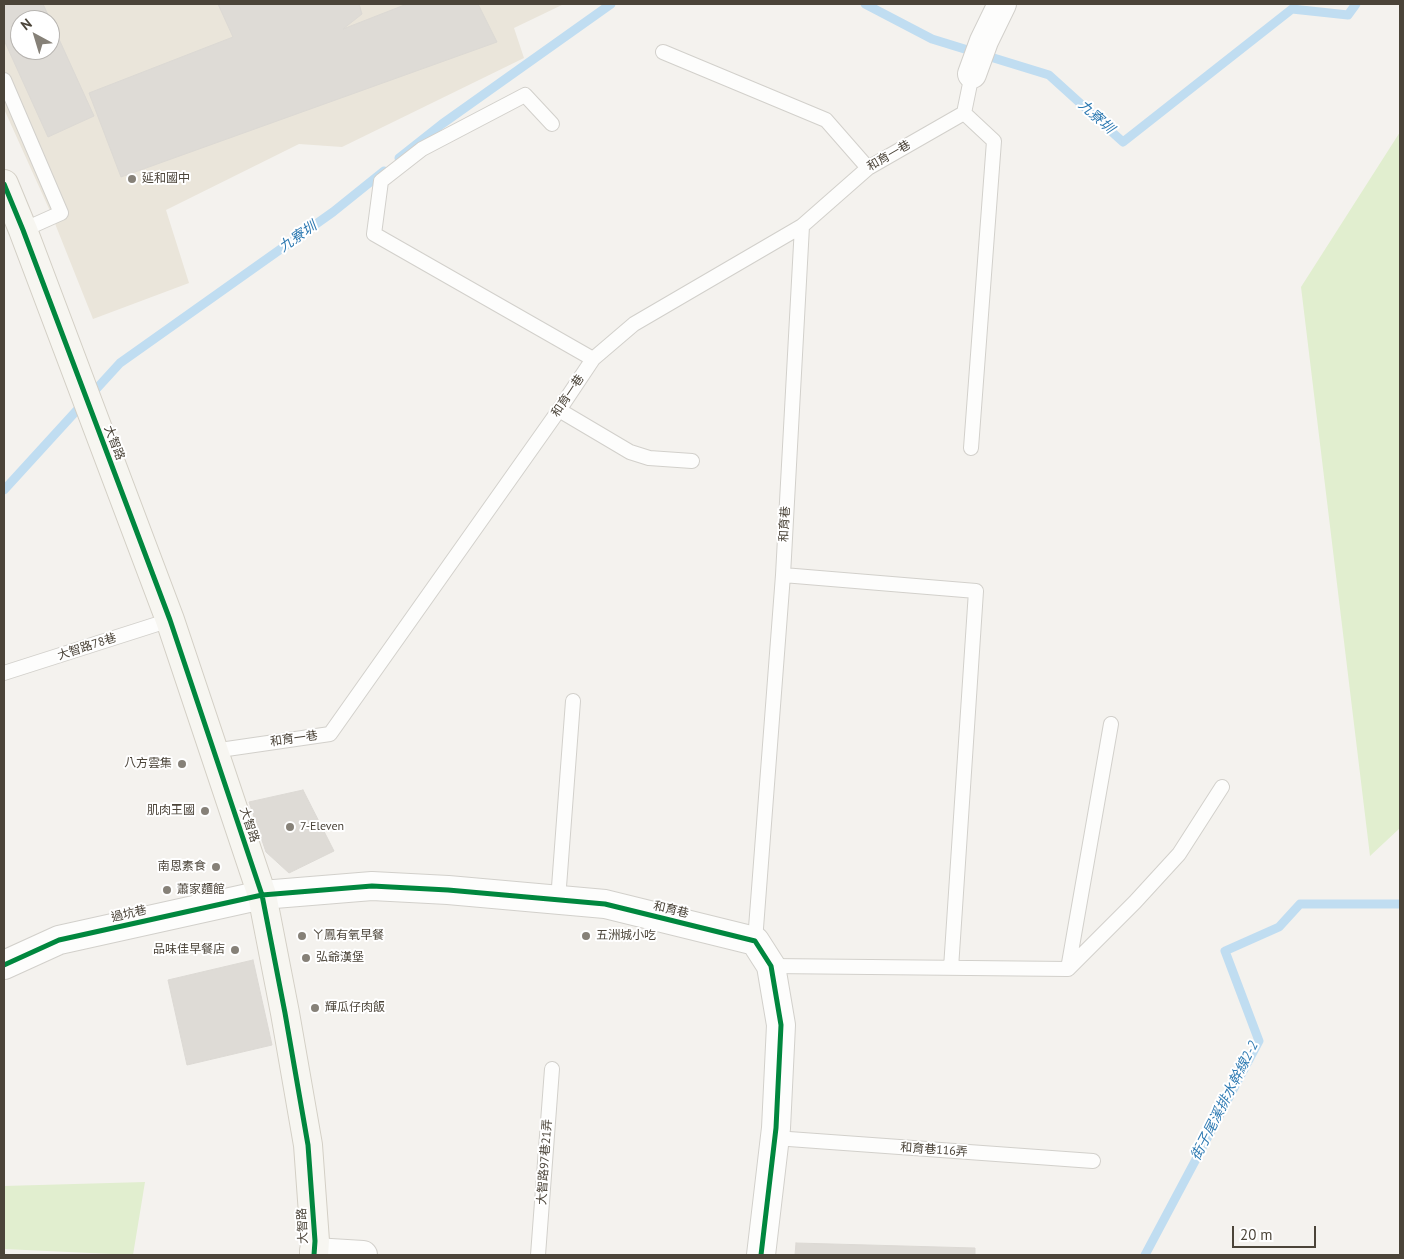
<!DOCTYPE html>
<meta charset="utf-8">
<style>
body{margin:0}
#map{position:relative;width:1404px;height:1259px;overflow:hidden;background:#f4f2ee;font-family:"PT Sans",sans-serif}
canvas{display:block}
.frame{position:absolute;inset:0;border:5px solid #4b4439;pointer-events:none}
.north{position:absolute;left:10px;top:10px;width:50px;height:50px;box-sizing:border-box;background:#fff;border:1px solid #b7b4b0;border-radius:50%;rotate:321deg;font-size:14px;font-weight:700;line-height:20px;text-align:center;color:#4b4439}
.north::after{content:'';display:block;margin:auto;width:18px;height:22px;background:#868178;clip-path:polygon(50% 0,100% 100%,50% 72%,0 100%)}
.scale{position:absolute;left:1232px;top:1226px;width:84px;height:22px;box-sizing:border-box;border:2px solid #4b4439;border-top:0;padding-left:6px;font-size:15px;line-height:18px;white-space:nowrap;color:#4b4439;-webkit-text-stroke:4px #fff;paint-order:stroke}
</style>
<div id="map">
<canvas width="1404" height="1259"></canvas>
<div class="frame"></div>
<div class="north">N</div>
<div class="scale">20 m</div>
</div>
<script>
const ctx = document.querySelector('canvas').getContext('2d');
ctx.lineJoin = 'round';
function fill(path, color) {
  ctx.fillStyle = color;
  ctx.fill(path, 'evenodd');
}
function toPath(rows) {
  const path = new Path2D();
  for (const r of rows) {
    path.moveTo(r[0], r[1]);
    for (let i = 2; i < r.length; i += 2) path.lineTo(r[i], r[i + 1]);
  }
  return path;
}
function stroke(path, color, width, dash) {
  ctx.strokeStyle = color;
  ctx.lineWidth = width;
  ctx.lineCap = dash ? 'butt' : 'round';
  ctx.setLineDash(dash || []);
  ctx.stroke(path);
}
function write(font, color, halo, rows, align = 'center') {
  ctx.font = font + ' "PT Sans","Noto Sans TC",sans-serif';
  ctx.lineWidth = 4;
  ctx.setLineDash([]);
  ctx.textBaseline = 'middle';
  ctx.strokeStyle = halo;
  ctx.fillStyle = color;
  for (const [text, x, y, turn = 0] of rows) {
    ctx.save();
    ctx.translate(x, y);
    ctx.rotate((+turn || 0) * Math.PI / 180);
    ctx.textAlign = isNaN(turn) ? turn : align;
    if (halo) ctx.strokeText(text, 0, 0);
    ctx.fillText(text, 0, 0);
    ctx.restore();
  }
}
fill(toPath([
 [4,4,564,4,514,28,524,58,342,147,299,144,166,210,189,283,93,319,50,211,4,109],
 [20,20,50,20,50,50,20,50]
]), '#eae5da');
fill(toPath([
 [1400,132,1400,828,1370,856,1301,287],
 [145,1182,133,1255,4,1249,4,1186]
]), '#e1eecf');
stroke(toPath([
 [865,4,932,39,1049,75,1123,142,1292,9,1348,15,1356,4],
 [399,158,442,124,611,4],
 [4,490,120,363,333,212,384,171],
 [1145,1255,1259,1041,1225,951,1279,927,1300,904,1400,904]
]), '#c0ddf1', 9);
const building = toPath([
 [4,4,43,4,94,116,48,137,4,40,4,4],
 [20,20,50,20,50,50,20,50,20,20],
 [218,4,359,4,362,14,343,29,407,4,478,4,497,42,121,177,89,93,233,37,218,4],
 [303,790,334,851,289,873,266,852,249,802,303,790],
 [253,960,272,1045,187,1065,168,980,253,960],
 [796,1243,975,1248,975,1255,795,1255,796,1243]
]);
fill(building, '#dedbd6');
stroke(building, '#dcd9d4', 1);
const lane = toPath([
 [663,52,826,120,868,168],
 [4,80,61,213,23,230],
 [964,113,994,141,971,448],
 [552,124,525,95,422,149,381,181,374,234,593,359],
 [559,410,630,452,649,458,692,461],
 [783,575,976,591,951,968],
 [4,673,170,620],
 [213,751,330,734,559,410,593,359,634,324,802,226,868,168,964,113,972,74],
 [558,900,573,701],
 [755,941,783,575,802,226],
 [771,966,1068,969,1135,902,1179,854,1222,787],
 [1068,969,1111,724],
 [775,1138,1093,1161],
 [538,1255,552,1069]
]);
const street = toPath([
 [972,74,984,41,1002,4],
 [4,965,59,940,262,895,372,886,448,890,605,904,755,941,771,966,781,1025,776,1128,761,1255],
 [314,1252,363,1255]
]);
const secondary = toPath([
 [4,184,23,230,170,620,262,895,285,1013,308,1145,315,1241,314,1255]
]);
stroke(lane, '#d2d0cb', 16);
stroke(street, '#d2d0cb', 30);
stroke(secondary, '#d3cfc5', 30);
stroke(lane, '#fdfdfc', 14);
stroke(street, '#fdfdfc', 28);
stroke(secondary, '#f7f6f1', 28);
stroke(toPath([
 [4,184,23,230,170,620,262,895,285,1013,308,1145,315,1241,314,1255],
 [4,965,59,940,262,895,372,886,448,890,605,904,755,941,771,966,781,1025,776,1128,761,1255]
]), '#00873e', 5);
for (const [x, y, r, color] of [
 [132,179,5,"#868178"],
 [182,764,5,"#868178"],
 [205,811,5,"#868178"],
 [290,827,5,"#868178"],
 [216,867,5,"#868178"],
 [167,890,5,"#868178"],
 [302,936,5,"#868178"],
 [586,936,5,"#868178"],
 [235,950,5,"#868178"],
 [306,958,5,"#868178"],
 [315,1008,5,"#868178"]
]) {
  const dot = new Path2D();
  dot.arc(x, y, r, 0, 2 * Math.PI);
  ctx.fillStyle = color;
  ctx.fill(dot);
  stroke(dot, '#fff', 2);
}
write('12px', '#4b4439', '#fff', [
 ["和育一巷",889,156,-30],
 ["和育一巷",568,396,-56],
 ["大智路",114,443,69],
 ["和育巷",785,524,-87],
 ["大智路78巷",87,647,-18],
 ["和育一巷",294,739,-8],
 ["大智路",249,825,71],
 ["和育巷",671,910,13],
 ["過坑巷",129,914,-13],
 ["和育巷116弄",934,1150,4],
 ["大智路97巷21弄",545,1162,-86],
 ["大智路",303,1226,-93]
]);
write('12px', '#4b4439', '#fff', [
 ["延和國中",142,179],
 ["八方雲集",172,764,"right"],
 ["肌肉王國",195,811,"right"],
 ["7-Eleven",300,827],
 ["南恩素食",206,867,"right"],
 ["蕭家麵館",177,890],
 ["ㄚ鳳有氧早餐",312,936],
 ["五洲城小吃",596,936],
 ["品味佳早餐店",225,950,"right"],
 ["弘爺漢堡",316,958],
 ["輝瓜仔肉飯",325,1008]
], 'left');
write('italic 14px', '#2e7ab2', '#fff', [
 ["九寮圳",1096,117,42],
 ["九寮圳",298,237,-35],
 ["街子尾溪排水幹線2-2",1225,1101,-63]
]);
</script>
